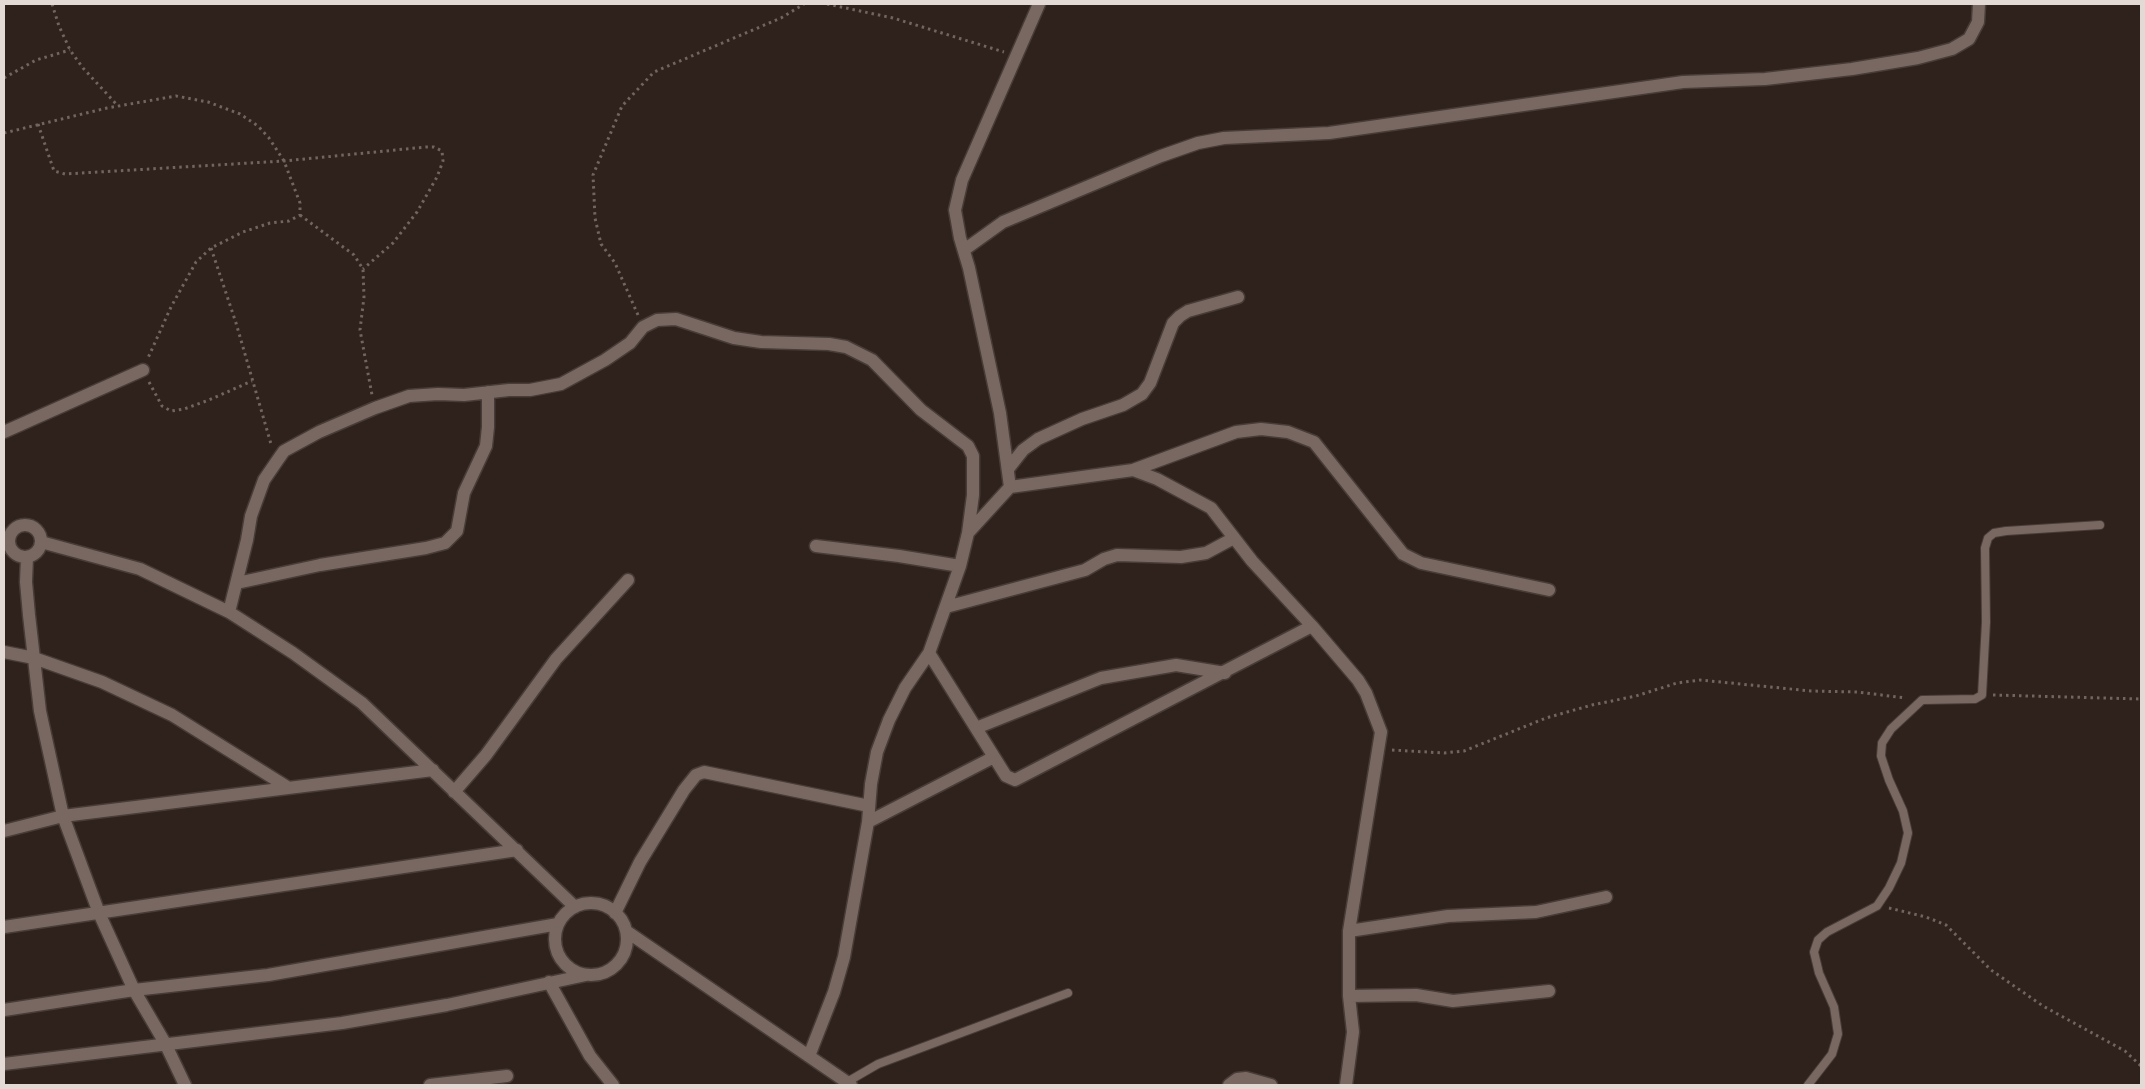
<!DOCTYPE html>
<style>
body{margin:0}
#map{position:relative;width:2145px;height:1089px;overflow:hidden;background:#2f211b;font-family:Rubik,sans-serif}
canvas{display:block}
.frame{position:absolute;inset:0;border:5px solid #e3dad5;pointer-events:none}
</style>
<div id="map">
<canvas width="2145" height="1089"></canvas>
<div class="frame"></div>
</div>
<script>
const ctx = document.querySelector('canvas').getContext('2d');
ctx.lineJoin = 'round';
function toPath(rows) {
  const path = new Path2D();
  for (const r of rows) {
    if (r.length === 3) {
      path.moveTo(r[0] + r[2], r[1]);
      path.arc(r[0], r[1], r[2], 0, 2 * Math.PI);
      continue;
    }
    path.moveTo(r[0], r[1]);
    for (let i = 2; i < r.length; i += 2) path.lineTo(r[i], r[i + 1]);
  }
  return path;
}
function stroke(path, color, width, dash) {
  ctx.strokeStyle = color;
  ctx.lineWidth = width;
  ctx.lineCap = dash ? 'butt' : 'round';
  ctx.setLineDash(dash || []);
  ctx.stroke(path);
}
const lane = toPath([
 [847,1082,878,1064,1068,993],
 [1808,1085,1832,1054,1838,1034,1834,1007,1819,973,1814,952,1818,940,1827,932,1877,906,1889,888,1901,863,1908,833,1903,811,1889,780,1881,756,1882,743,1891,729,1922,700,1975,699,1982,695,1986,622,1985,548,1988,538,1994,533,2006,531,2100,525]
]);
const street = toPath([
 [964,250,1003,222,1161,156,1198,143,1224,138,1329,133,1683,82,1765,79,1852,69,1918,58,1952,49,1969,39,1978,22,1979,4],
 [4,432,143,370],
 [1008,469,1023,450,1038,439,1082,419,1123,405,1142,394,1150,383,1173,323,1180,316,1188,311,1238,297],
 [1133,470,1236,432,1261,429,1288,432,1314,442,1403,554,1421,563,1549,590],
 [1010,487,1000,413,969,268,960,238,955,210,962,180,1039,4],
 [25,541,16],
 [968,533,1010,487,1133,470,1157,479,1211,508,1252,561,1312,626,1358,680,1366,693,1381,732,1349,931,1349,996,1353,1032,1346,1085],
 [41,542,140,569,229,612,293,653,362,703,575,907],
 [816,546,899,556,960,566],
 [27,557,26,582,29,615,40,711,63,816,99,913,134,990,165,1043,185,1085],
 [237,583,320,565,426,548,445,543,457,531,464,493,486,446,488,427,488,392],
 [946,607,1085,570,1104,559,1117,555,1181,557,1206,553,1234,538],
 [229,612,247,540,251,516,264,480,277,461,284,451,319,432,375,408,409,396,438,394,464,395,509,390,530,390,561,384,605,360,630,343,643,327,657,320,676,319,734,338,761,342,829,344,846,347,872,360,921,410,968,446,973,456,973,495,968,533,960,566,929,653,905,688,889,720,877,752,871,784,868,822,844,957,834,992,809,1056],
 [4,652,34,658,102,682,172,715,289,788],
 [929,653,1006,776,1015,780,1312,626],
 [976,728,1101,678,1176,665,1225,673],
 [454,792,486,755,556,659,628,580],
 [868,822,994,757],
 [4,831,63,816,433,770],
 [591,939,36],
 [615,913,640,862,684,790,696,775,704,772,869,806],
 [4,927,517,850],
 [626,931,851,1085],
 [1349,931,1448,916,1536,912,1606,897],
 [549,982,590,1056,613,1085],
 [1349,996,1416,995,1453,1001,1549,991],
 [4,1010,134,990,268,975,558,924],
 [4,1064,342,1023,447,1005,586,975],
 [430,1085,507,1076],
 [1229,1085,1237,1079,1246,1078,1271,1085]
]);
stroke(lane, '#473c37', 10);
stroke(street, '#473c37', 15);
stroke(toPath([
 [52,4,59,26,70,50,83,68,118,106],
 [827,4,893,18,1004,52],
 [4,78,36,60,70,50],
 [38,124,54,171,65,174,284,161,426,147,434,147,442,151,443,161,437,177,417,212,393,243,363,269],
 [4,133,107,108,176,96,208,102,240,114,258,126,269,138,284,161,300,203,300,215,289,221,270,223,243,232,211,248,196,262,171,307,148,358],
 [300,215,354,255,363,269,364,297,360,330,372,395],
 [211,248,236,323,271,444],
 [638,315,615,263,601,244,595,218,593,175,622,106,654,72,781,18,804,4],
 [149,382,162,406,171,411,184,409,209,400,252,381],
 [1993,695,2141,699],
 [1392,750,1444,753,1464,751,1546,718,1592,705,1636,696,1677,683,1700,680,1811,691,1857,692,1906,698],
 [1889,908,1926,917,1946,925,1991,970,2043,1006,2125,1051,2141,1066]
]), '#716560', 3, [2.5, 4]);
stroke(lane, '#796861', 8);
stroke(street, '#796861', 12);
</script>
